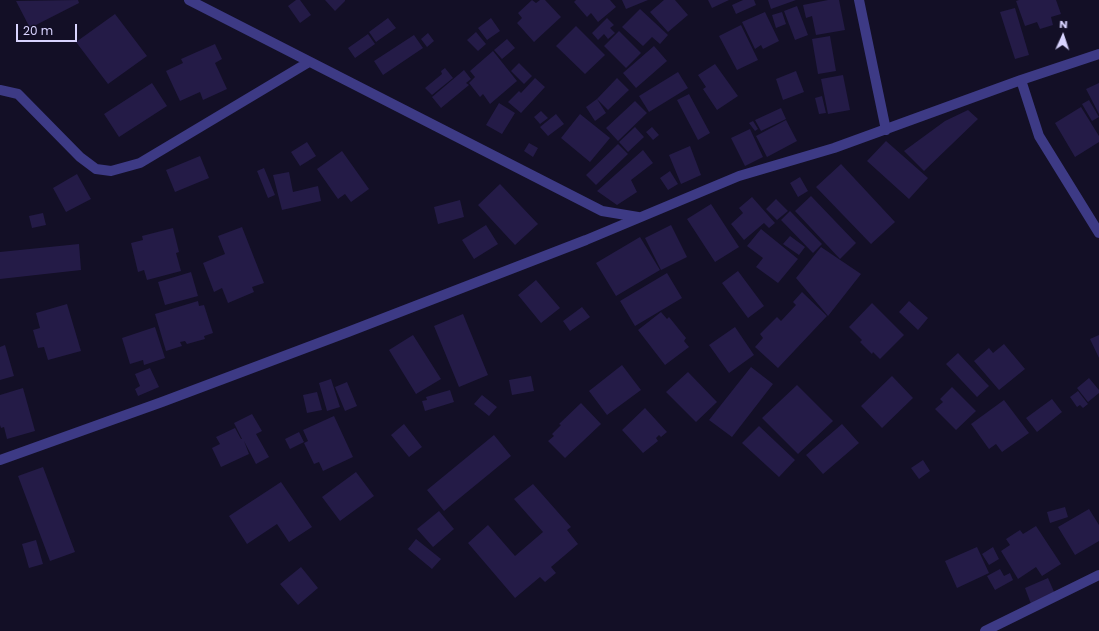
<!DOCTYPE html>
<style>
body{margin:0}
#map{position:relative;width:1099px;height:631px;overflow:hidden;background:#130f26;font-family:Poppins,sans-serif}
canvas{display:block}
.north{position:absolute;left:1043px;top:16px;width:40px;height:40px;-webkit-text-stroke:3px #130f26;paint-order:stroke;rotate:3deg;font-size:11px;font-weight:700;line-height:16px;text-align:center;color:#d9d4ff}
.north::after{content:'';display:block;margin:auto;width:14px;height:18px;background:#d9d4ff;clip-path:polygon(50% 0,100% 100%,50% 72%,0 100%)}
.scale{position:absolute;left:16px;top:24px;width:61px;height:18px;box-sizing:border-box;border:2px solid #d9d4ff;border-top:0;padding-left:5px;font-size:12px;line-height:14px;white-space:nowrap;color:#d9d4ff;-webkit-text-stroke:3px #130f26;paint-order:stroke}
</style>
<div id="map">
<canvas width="1099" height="631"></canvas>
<div class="north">N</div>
<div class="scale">20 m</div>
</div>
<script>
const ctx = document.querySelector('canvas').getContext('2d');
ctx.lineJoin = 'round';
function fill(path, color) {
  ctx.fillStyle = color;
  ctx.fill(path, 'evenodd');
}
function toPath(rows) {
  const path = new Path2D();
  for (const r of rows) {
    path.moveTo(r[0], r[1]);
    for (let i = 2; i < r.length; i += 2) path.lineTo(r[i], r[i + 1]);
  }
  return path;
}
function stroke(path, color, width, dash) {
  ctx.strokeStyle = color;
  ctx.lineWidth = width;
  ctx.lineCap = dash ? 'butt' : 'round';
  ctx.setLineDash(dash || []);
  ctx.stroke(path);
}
fill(toPath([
 [78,0,79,3,30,28,16,1],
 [296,0,300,0,311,15,300,23,288,6],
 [325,0,345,0,345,1,335,11],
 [532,0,536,3,540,0,545,0,561,17,534,42,517,23,522,18,518,13],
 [576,0,610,0,616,7,598,22,591,13,587,17,574,2],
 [622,0,648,0,626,9],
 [664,0,675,0,688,15,668,32,650,12],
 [708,0,729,0,712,8],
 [743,0,754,0,756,5,736,14,732,5],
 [768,0,796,0,771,9],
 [828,0,839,0,845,30,816,35,812,16,806,18,803,5],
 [1019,0,1056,0,1061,14,1051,17,1053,25,1040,29,1037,22,1025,26,1016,1],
 [797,6,808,35,795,40,784,11],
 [1015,8,1029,55,1015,59,1000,12],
 [640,9,668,35,660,44,652,37,643,46,622,27],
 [765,12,779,41,763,49,761,45,755,49,742,22],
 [782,12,786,24,776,28,772,15],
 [115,14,147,56,108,84,76,42],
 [388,18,396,28,376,42,369,32],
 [491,18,500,31,487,40,478,28],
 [607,18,614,25,610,28,615,33,608,39,604,34,598,40,592,33],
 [741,25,758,60,737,70,719,36],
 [576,26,605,55,585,74,556,46],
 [619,31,641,53,626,68,604,46],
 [476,32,486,44,478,51,467,40],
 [428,33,434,41,427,47,421,39],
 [368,34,375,44,355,58,348,48],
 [414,35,423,48,383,75,374,61],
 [830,36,836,71,818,74,812,39],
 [507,39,515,48,502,59,494,50],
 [215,44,222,59,215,63,227,89,203,100,200,92,180,101,166,71,183,63,181,59],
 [654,46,667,61,636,88,623,73],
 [493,51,517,81,490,104,483,94,480,97,469,83,475,77,470,71],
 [519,63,532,76,524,84,511,71],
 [715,64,738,96,717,110,703,89,706,87,698,75],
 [445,68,453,78,432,95,425,88,442,74,441,71],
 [464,70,471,79,466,83,469,85,441,108,432,97],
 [796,71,804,92,783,100,776,79],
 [678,72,688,88,649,112,639,96],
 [843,75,850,110,828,114,821,79],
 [535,78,545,87,521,113,508,102,519,91,521,93],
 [617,78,629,90,608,110,597,99],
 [152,83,167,106,119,137,104,114],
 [1099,83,1099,114,1086,89],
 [689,94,710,133,698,140,677,100],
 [822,96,826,113,819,114,815,98],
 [597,99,606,113,595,121,586,107],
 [1089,100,1099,117,1092,121,1082,104],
 [635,101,647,113,618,141,606,128],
 [499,103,515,113,502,134,486,125],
 [1081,107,1099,136,1099,142,1075,157,1055,123],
 [781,108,786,119,761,131,755,120],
 [968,110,978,119,924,171,904,151,945,121],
 [541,111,548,118,540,124,534,117],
 [556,114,564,124,548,136,540,127],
 [580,114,610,138,590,162,561,138],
 [786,120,797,141,767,157,756,136],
 [753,121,758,129,755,131,749,123],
 [635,127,644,137,628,152,619,142],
 [652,127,659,135,653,140,646,132],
 [750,129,763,157,745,166,731,138],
 [886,141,928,178,909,199,867,161],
 [307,142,316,156,300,166,291,152],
 [529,143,538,148,533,157,524,151],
 [618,144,628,154,596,185,586,175],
 [690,146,701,175,681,184,669,155],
 [643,150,653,163,631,180,637,192,617,205,597,191],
 [342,151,369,189,351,202,345,194,338,199,317,169],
 [200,156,209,178,175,192,166,170],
 [841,164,895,222,871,244,816,187],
 [264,168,275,195,268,198,257,171],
 [670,171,678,184,668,190,660,178],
 [289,172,293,192,318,186,321,201,282,210,273,175],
 [77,174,91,199,66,212,53,188],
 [800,177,808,191,798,197,790,183],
 [500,184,538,224,515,245,478,205],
 [811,196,856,243,840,259,795,211],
 [752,197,775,223,769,228,764,223,744,240,731,224,743,213,739,208],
 [776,199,788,211,777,220,766,209],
 [460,200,464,217,438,224,434,207],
 [711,204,739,247,715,262,687,219],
 [790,211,822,244,813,253,781,220],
 [43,213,46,225,32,228,29,216],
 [486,225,498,244,474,259,462,240],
 [671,225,687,257,661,270,645,238],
 [242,227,264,283,252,287,254,292,228,303,222,288,214,292,203,263,225,254,218,236],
 [173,228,179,252,176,253,181,271,147,280,144,270,138,272,131,243,143,240,142,236],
 [761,229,798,259,778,283,756,267,763,258,747,246],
 [790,236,805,247,799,255,783,244],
 [640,237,660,270,616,296,596,263],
 [79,244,81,270,0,279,0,252],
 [821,247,861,274,828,316,796,278],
 [738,271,764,306,748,318,722,283],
 [191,272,198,296,165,305,158,282],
 [667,273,682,298,635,326,620,301],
 [536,280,560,308,541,323,518,295],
 [802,292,827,316,778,368,755,347,763,338,760,334,777,317,781,321,796,305,793,302],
 [198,301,199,306,204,305,213,333,204,336,205,339,187,344,185,341,180,342,182,346,166,351,155,314],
 [909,301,928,318,918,330,899,312],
 [872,303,904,335,880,359,873,352,872,354,860,342,862,340,849,327],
 [67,304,81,351,48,360,44,347,38,348,33,330,40,328,36,313],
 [582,307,590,317,570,331,563,321],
 [661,312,667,319,669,317,686,338,684,341,689,347,665,365,638,330],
 [463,314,488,375,459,387,434,326],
 [155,327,165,358,144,365,143,360,130,364,122,338],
 [735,327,754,355,729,373,709,345],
 [413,335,441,379,416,394,389,350],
 [1099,335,1099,358,1090,339],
 [1004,344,1025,369,999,390,974,361,989,348,993,353],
 [5,345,14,376,0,380,0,347],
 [958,353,989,386,977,397,946,364],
 [622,365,641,390,607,415,589,391],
 [751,367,773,384,732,437,709,420],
 [150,368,159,387,138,396,135,389,140,386,135,374],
 [688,372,717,402,696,422,666,392],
 [531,376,534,391,512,395,509,380],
 [892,376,913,398,882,428,861,406],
 [1089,378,1099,390,1099,393,1088,402,1077,388],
 [331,379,340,407,327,411,319,383],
 [347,382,357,406,345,411,335,387],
 [797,385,833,421,798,454,762,418],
 [952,387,976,411,956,430,935,409,943,402,940,399],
 [23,388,35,431,7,439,4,427,1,428,0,425,0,395],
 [450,390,454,402,425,411,422,401,427,400,426,397],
 [1078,391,1088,404,1083,408,1080,405,1077,407,1070,397],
 [317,392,322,410,307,413,303,395],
 [482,395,497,407,489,416,474,404],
 [1052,399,1062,412,1037,432,1026,418],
 [1004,400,1029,433,1002,452,996,444,989,449,971,424],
 [581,403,601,424,565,458,548,441,554,436,552,434,561,425,559,424],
 [645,408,667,432,661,437,659,435,656,438,658,441,643,453,622,430],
 [252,414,262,431,256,434,269,457,256,464,244,441,249,454,221,467,212,448,220,444,216,437,235,428,241,439,242,439,234,423],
 [334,416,353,457,323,471,319,462,314,464,304,443,308,441,303,430],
 [404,424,422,447,409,457,391,435],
 [842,424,859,443,823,474,806,455],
 [759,426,795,460,779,477,742,443],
 [299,432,304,442,290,449,285,439],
 [494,435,511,456,444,511,427,490],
 [923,460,930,471,919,479,911,468],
 [43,467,75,552,50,561,18,476],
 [356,472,374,496,340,521,322,497],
 [281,482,312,527,289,542,277,524,247,544,229,516],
 [533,484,571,527,567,530,578,544,551,567,556,573,545,582,540,577,515,598,468,543,488,525,515,556,543,532,514,499],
 [1065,507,1068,517,1050,523,1047,512],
 [1089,509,1099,525,1099,541,1075,555,1058,527],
 [439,511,454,529,433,547,417,529],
 [1036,526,1061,564,1042,576,1036,567,1018,579,1001,551,1010,545,1006,539,1020,530,1023,534],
 [416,539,441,559,432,569,408,549],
 [36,540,43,564,29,568,22,544],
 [977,547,989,573,957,588,945,561],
 [993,547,999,559,989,565,982,554],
 [301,567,318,588,298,605,280,584],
 [1000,569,1004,576,1010,573,1013,580,995,590,987,576],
 [1048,578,1055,594,1031,604,1025,588]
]), '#241b47');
stroke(toPath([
 [189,0,602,211,638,217],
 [859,0,886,130],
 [1021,80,1039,136,1099,233],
 [0,90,18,94,80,157,96,169,111,171,140,163,309,62],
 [0,460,162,402,348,332,586,240,739,176,834,148,1021,80,1099,54],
 [985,631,1099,575]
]), '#3d3a85', 10);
</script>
